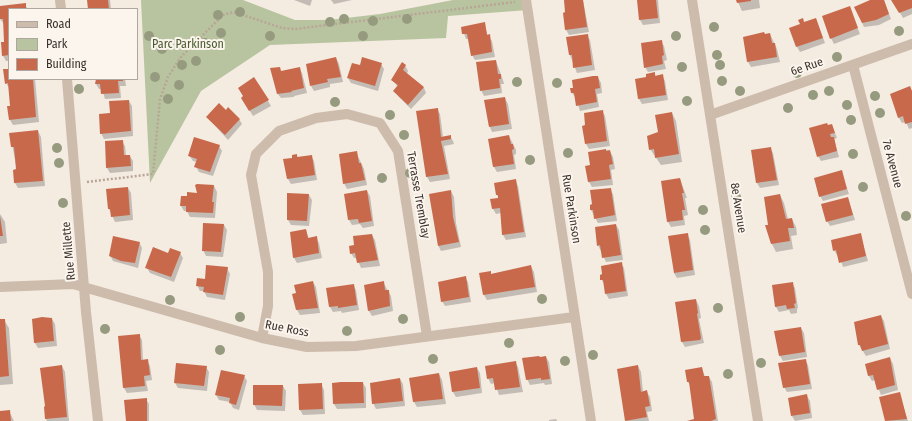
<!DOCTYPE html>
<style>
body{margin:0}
#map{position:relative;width:912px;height:421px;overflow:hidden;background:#f4ebe1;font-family:"Fira Sans Condensed",sans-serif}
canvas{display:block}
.legend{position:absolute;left:8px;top:8px;width:130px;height:72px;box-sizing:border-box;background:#fbf5ee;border:1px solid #aea6a0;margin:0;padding:5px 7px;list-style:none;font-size:12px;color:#3b302b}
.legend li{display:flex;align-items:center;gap:8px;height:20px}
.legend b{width:20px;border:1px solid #aea6a0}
</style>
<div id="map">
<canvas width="912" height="421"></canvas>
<ul class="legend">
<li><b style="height:5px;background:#cdbbac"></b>Road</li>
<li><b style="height:11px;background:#b8c4a0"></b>Park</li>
<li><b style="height:11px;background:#c8694b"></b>Building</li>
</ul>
</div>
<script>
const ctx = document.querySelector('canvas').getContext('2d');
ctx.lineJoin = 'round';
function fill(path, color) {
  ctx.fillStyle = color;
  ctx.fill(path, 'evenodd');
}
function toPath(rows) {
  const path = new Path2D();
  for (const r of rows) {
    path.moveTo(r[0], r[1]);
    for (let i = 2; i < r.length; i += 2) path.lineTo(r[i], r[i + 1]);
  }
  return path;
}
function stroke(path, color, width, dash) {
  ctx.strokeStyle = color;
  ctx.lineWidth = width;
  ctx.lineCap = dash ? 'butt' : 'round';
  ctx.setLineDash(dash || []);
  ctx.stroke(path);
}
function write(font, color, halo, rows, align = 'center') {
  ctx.font = font + ' "Fira Sans Condensed",sans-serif';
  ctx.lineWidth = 4;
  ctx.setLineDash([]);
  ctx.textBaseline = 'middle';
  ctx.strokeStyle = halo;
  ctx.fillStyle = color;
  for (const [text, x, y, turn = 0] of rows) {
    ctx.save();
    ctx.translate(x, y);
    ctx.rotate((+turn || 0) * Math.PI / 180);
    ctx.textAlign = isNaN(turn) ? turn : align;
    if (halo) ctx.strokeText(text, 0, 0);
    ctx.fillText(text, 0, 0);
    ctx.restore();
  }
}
fill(toPath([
 [141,0,243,0,295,20,329,20,380,14,453,0,526,0,528,10,448,16,446,38,270,45,201,91,150,183]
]), '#b8c4a0');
fill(toPath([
 [88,0,110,0,111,9,89,9],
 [294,0,312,0,310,6],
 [331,0,352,0,334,4],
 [569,0,583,0,589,32,569,35,566,30,564,13,567,13],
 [638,0,658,0,660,23,643,25,640,20],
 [737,0,759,0,760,8,742,11],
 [873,0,884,0,891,19,879,25,864,27,855,7],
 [893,0,912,0,912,14,903,18],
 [25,5,28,9,9,9,9,61,6,61,3,56,6,43,4,24,0,19,0,7],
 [849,7,860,34,834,44,831,38],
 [816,19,825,43,800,52,797,47,805,23],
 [484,23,488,36,492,41,495,57,475,60,472,55,469,39,466,39,462,28],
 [761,34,770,34,777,49,780,62,751,67,748,62],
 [587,35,590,40,595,70,577,73,570,55],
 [661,41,664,46,667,60,664,61,666,69,648,72,645,67],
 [336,58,339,64,343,82,330,84,330,87,314,91,311,86],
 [496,61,503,80,504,84,501,84,502,93,484,96,481,90],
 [381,64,384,69,378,91,351,83,348,78,361,66],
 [405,65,408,71,407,74,424,88,426,93,411,109,398,96,395,91,398,87,392,80],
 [279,68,282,72,299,68,302,73,307,93,294,96,294,97,281,98,277,93],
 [9,70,9,79,35,79,39,122,13,125,10,120,11,107,9,88,6,83],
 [654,73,656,76,662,75,665,81,668,100,642,104,639,99,647,78],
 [598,77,601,83,602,93,597,94,599,107,580,111,576,98,572,93,571,89,574,89,573,80],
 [254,78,271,106,253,116,245,103],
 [96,79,125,79,126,86,120,86,121,98,105,99,102,89,99,89,96,84],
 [912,91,912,128,909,129,906,122,902,123,899,118,891,95],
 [505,98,508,104,512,129,492,132,490,127],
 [129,101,132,106,133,136,104,139,101,133,111,114],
 [437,109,440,114,443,137,450,136,453,141,454,144,444,146,450,179,430,182,427,177],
 [226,111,239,119,242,124,228,140,207,117],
 [602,111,605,116,610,146,589,149,586,144],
 [672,113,676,121,682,162,661,165,650,149],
 [832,125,837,138,834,139,839,157,821,161,818,156],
 [38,131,41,137,45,186,18,188,15,183,14,171,17,170,10,134],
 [509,136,516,150,516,154,514,155,516,169,497,172,494,167,489,140],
 [122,141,125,146,126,156,130,156,133,161,133,171,110,173,107,168],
 [219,146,222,151,213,176,199,172,196,167,197,162,193,161,189,155],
 [770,148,773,153,779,185,760,188,757,183,752,151],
 [606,150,610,151,613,157,615,169,611,170,613,185,592,187,589,182,591,165],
 [356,152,364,169,367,185,347,189,344,183],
 [297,155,298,158,311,156,314,161,317,180,291,184,288,179,284,160,293,159],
 [841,171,849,194,823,201,820,196],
 [680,179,687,198,685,198,688,215,684,216,685,225,671,227,668,222,662,182],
 [515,180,518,186,526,237,506,240,503,235,501,213,496,214,493,209,499,199,497,195],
 [214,186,217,192,215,218,190,217,187,211,184,211,181,206,188,197],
 [128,188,131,193,133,220,115,222,109,209],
 [610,189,613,194,617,221,598,223,591,210],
 [367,191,370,196,374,226,363,228,360,224,352,225,349,220],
 [451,191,454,197,456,223,461,247,441,251,438,245],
 [309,195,312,200,309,226,291,225,288,220],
 [780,195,784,203,788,219,792,219,796,227,797,235,791,236,793,249,776,252,772,244,769,225],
 [848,198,855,220,830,226,827,221],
 [0,214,5,222,7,243,0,244],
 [224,225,227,230,223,257,206,256,203,250],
 [616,225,619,230,623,260,606,262,598,245],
 [306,230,309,239,316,237,319,243,322,258,297,263,294,258],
 [687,234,690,240,695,275,677,278,674,273],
 [860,234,868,261,843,267,839,255,837,255,834,250],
 [372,235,375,240,380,266,361,268,357,258,354,258,351,253,355,246],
 [139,242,142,248,138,268,113,261,110,255],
 [180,253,183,258,174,282,150,273,147,268,169,254],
 [621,263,624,268,628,296,609,299,606,294,605,285,601,279],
 [531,266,534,272,537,292,487,300,484,295,490,273,491,274],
 [227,268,230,274,225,300,207,297,204,291,200,291,197,285],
 [465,277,468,282,471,302,445,306,442,301],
 [313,282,316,287,320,313,300,315,297,310,294,295],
 [383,282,391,296,393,311,372,316,369,311],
 [792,283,795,288,798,308,797,309,797,313,791,314,789,310,779,312,776,307,773,286],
 [353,285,356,290,359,310,342,313,341,311,333,312,330,307,327,289],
 [696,300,699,306,701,318,699,319,704,343,685,347,682,342],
 [881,316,884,321,890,349,866,356,859,345],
 [52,319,55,324,57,346,38,348,35,343],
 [0,320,4,320,9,328,13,384,0,385],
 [801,328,804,333,807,357,783,361,780,356],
 [139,335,142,340,143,361,147,360,150,366,152,380,146,381,148,391,127,393,124,388],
 [546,357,549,362,552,384,545,385,544,383,530,385,527,379],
 [890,358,893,364,898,390,881,395,875,380,872,381,869,376,866,365],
 [805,360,808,365,812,389,787,392,784,387],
 [515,362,518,367,523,392,499,395,495,383,491,384,488,378],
 [62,366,65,372,69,421,47,421,46,419],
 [638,366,641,372,643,392,647,392,650,397,652,411,647,412,649,421,626,421],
 [206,367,209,372,207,391,178,388,175,383],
 [477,368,480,373,482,393,456,397,453,392],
 [702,368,705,377,709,377,712,382,718,421,690,421,696,420,691,387,688,382],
 [439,374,442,380,446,404,417,407,414,402,410,379],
 [244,376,247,381,239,410,233,408,230,402,219,400,216,395],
 [400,379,403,384,405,406,376,409,373,403],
 [363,383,366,388,366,408,337,409,334,404,333,384],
 [321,384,324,390,325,414,303,415,300,410],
 [283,386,286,391,285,411,257,410,254,404],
 [899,393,908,421,887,421,880,398],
 [807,396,810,401,812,418,795,421,792,416],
 [146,399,149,404,149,421,128,421],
 [9,411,14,421,0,421,0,412],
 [556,419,557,421,549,421,549,420]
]), '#0003');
fill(toPath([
 [87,0,108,0,109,9,88,9],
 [564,0,583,0,587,27,565,30,563,13,565,12],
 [637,0,656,0,658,18,639,20],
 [736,0,751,0,751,1,737,3],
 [870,0,884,0,889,14,876,20,862,23,854,7],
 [891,0,912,0,912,8,899,13],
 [26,3,26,9,9,9,9,55,2,56,1,42,4,42,3,19,0,19,0,6],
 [850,6,858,28,830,39,822,16],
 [803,18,804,22,816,18,823,38,796,47,789,28,800,24,798,20],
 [485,22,487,35,490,34,492,52,471,56,467,34,462,34,461,27],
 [764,32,765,34,770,33,772,43,775,43,777,57,747,62,743,37],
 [588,34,592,65,573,68,572,55,569,55,566,37],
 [662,40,664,55,662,56,663,64,644,68,641,43],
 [336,57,341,77,327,79,328,82,310,86,306,64],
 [362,57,382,63,375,86,347,78,352,63,360,65],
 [496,60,498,74,501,74,501,79,499,79,500,88,480,91,476,62],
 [402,62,406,65,403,70,424,87,408,105,393,91,398,85,391,80],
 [280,67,281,71,300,67,304,88,291,91,292,92,277,94,270,68],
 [3,69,9,69,9,79,33,79,36,117,9,120,7,106,10,106,8,83,5,84],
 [655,72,655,76,663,74,666,95,638,99,635,79,646,77,646,74],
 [593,76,598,76,600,88,595,89,597,102,576,106,574,93,571,93,570,88,573,88,572,80],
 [254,77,269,100,249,111,241,98,243,96,238,88],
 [96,79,123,79,123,81,118,81,119,93,101,94,100,84,95,84],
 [910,86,912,91,912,122,905,124,903,116,898,118,890,94],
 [505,97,509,124,489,127,484,100],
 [129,100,131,131,100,134,99,114,110,113,109,101],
 [219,103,226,110,228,107,240,119,225,135,206,117],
 [438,108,441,137,451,135,451,139,441,141,448,174,426,177,416,111],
 [603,110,607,141,585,144,582,126,585,125,584,113],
 [672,112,679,154,655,158,654,149,649,150,647,136,658,132,655,115],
 [827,123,828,125,832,124,835,133,830,134,831,137,834,137,837,151,817,157,809,128],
 [38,130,43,181,14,183,13,170,16,169,14,147,11,147,9,133],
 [509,135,511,144,513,144,514,149,512,150,514,164,493,167,488,139],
 [194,137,220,145,210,172,194,167,197,159,188,156],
 [123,140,124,155,130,155,131,166,106,168,105,141],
 [771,147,777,180,756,183,751,150],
 [606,149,606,151,610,150,613,164,609,165,611,179,588,182,585,166,590,165,588,152],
 [357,151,359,163,361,163,365,180,343,184,339,154],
 [297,154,297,157,312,155,315,175,287,179,283,159,292,158,292,155],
 [842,170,847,189,819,197,814,178],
 [680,178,684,193,682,193,685,210,682,210,683,220,667,222,661,181],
 [516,179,524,232,502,235,500,208,492,209,490,199,498,198,498,195,496,195,494,183],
 [197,184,214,185,212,202,214,202,213,213,186,212,186,206,180,206,181,196,187,196,187,192,197,193,195,185],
 [128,187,130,215,111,217,110,209,108,209,106,189],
 [611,188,615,215,594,219,593,210,590,210,590,205,592,204,590,190],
 [367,190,372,221,359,223,358,219,348,220,344,194],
 [451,190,453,217,459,242,438,246,429,194],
 [287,193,309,194,307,221,287,220],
 [780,194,786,219,792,218,794,228,788,228,790,241,771,244,765,225,768,225,764,197],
 [848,197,853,215,826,222,821,204],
 [0,216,3,236,0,236],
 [203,223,224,224,221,252,202,251],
 [616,224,621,255,602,258,600,245,597,246,595,227],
 [306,229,308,238,317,236,319,253,293,258,290,232],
 [688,233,693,270,674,273,668,236],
 [861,233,866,256,839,263,836,250,833,251,831,240],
 [372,234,378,260,357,263,355,253,350,254,349,246,354,245,353,236],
 [113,236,140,242,135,263,121,261,109,256],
 [153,247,168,253,170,248,181,252,171,277,145,268],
 [622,262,626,291,605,294,603,280,600,280,600,275,602,274,601,266],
 [206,265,228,267,223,295,203,292,204,287,196,286,197,278,205,279],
 [531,265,535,287,483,295,479,273,491,271,491,274],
 [466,276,469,297,441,302,438,282],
 [313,281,318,308,296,310,292,294,296,293,294,285],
 [384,281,385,290,389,290,390,306,368,311,364,285],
 [793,282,796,303,794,304,795,308,787,309,786,305,775,307,772,285],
 [354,284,357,305,338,308,338,306,329,307,326,288],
 [696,299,698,313,697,314,701,338,700,340,681,342,675,302],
 [881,315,888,344,862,351,860,345,858,345,854,322],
 [42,317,52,318,54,341,34,343,32,319],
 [0,319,5,319,9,376,0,377],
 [801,327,805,352,779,356,774,331],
 [140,334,141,360,148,359,150,375,144,376,145,386,123,388,118,336],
 [539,356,540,357,546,356,550,379,541,380,541,378,526,380,522,358],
 [890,357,895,385,877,390,873,375,868,376,865,364],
 [806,359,810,384,783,388,778,363],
 [516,361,520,387,495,390,493,378,487,379,485,366],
 [176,363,207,366,204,386,174,383],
 [62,365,67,417,45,419,44,407,45,406,40,368],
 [638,365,641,392,647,390,650,406,645,407,647,417,625,421,617,369],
 [477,367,480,388,452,392,449,372],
 [702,367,704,376,709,376,716,419,711,421,687,421,694,419,689,382,687,382,685,370],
 [221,370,245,375,236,405,229,403,230,398,215,395],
 [439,373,443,399,413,402,409,378],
 [400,378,403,401,372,404,370,383],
 [341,382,363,382,364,403,333,404,332,383],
 [322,383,323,409,299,410,298,384],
 [253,385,283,385,282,406,253,405],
 [900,392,907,419,885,421,879,397],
 [807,394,810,413,791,416,788,398],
 [147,398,147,421,126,421,124,400],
 [10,410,11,421,0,421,0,411]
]), '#c8694b');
stroke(toPath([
 [87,182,153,174,160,99,168,77,180,58,223,15,234,12,282,28,295,29,515,2]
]), '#b9a596', 2.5, [2, 2]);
stroke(toPath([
 [60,0,61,9],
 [526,0,591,421],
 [692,0,758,421],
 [853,65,912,294],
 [67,79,86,312,98,421],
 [710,115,912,44],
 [0,287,73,284,262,338,307,347,356,346,574,317],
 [262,338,268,306,268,272,251,175,256,154,279,131,316,118,347,114,380,123,398,151,427,336]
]), '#cdbbac', 10);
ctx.fillStyle = '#969b7f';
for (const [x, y] of [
 [240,12],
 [218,15],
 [344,19],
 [407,19],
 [373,21],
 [330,22],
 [714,27],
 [899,31],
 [221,33],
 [149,36],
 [270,36],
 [363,36],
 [676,36],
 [205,43],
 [162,49],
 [717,55],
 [837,57],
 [196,61],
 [182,65],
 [720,65],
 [682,67],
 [797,73],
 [155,77],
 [722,81],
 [517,82],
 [557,83],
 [179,85],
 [79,89],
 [740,91],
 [829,91],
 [813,95],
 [875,96],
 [168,99],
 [687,101],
 [335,102],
 [847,105],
 [788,108],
 [880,113],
 [390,115],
 [851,120],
 [404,135],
 [57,148],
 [568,153],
 [853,154],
 [530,160],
 [59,163],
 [410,173],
 [382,178],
 [863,187],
 [736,197],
 [63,203],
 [703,210],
 [906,216],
 [705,230],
 [542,299],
 [170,300],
 [718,308],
 [240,317],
 [403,319],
 [105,329],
 [347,331],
 [509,343],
 [220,350],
 [593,355],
 [433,359],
 [565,361],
 [761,363],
 [728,374]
]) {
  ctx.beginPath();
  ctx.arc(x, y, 5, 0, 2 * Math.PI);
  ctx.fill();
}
write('12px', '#4a5a2e', '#fbf5ee', [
 ["Parc Parkinson",188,45]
]);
write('12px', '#3b302b', '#fbf5ee', [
 ["6e Rue",807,67,-19],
 ["7e Avenue",892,164,75],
 ["Terrasse Tremblay",418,195,80],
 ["8e Avenue",738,208,81],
 ["Rue Parkinson",571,209,81],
 ["Rue Millette",69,251,-95],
 ["Rue Ross",287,329,11]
]);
</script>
